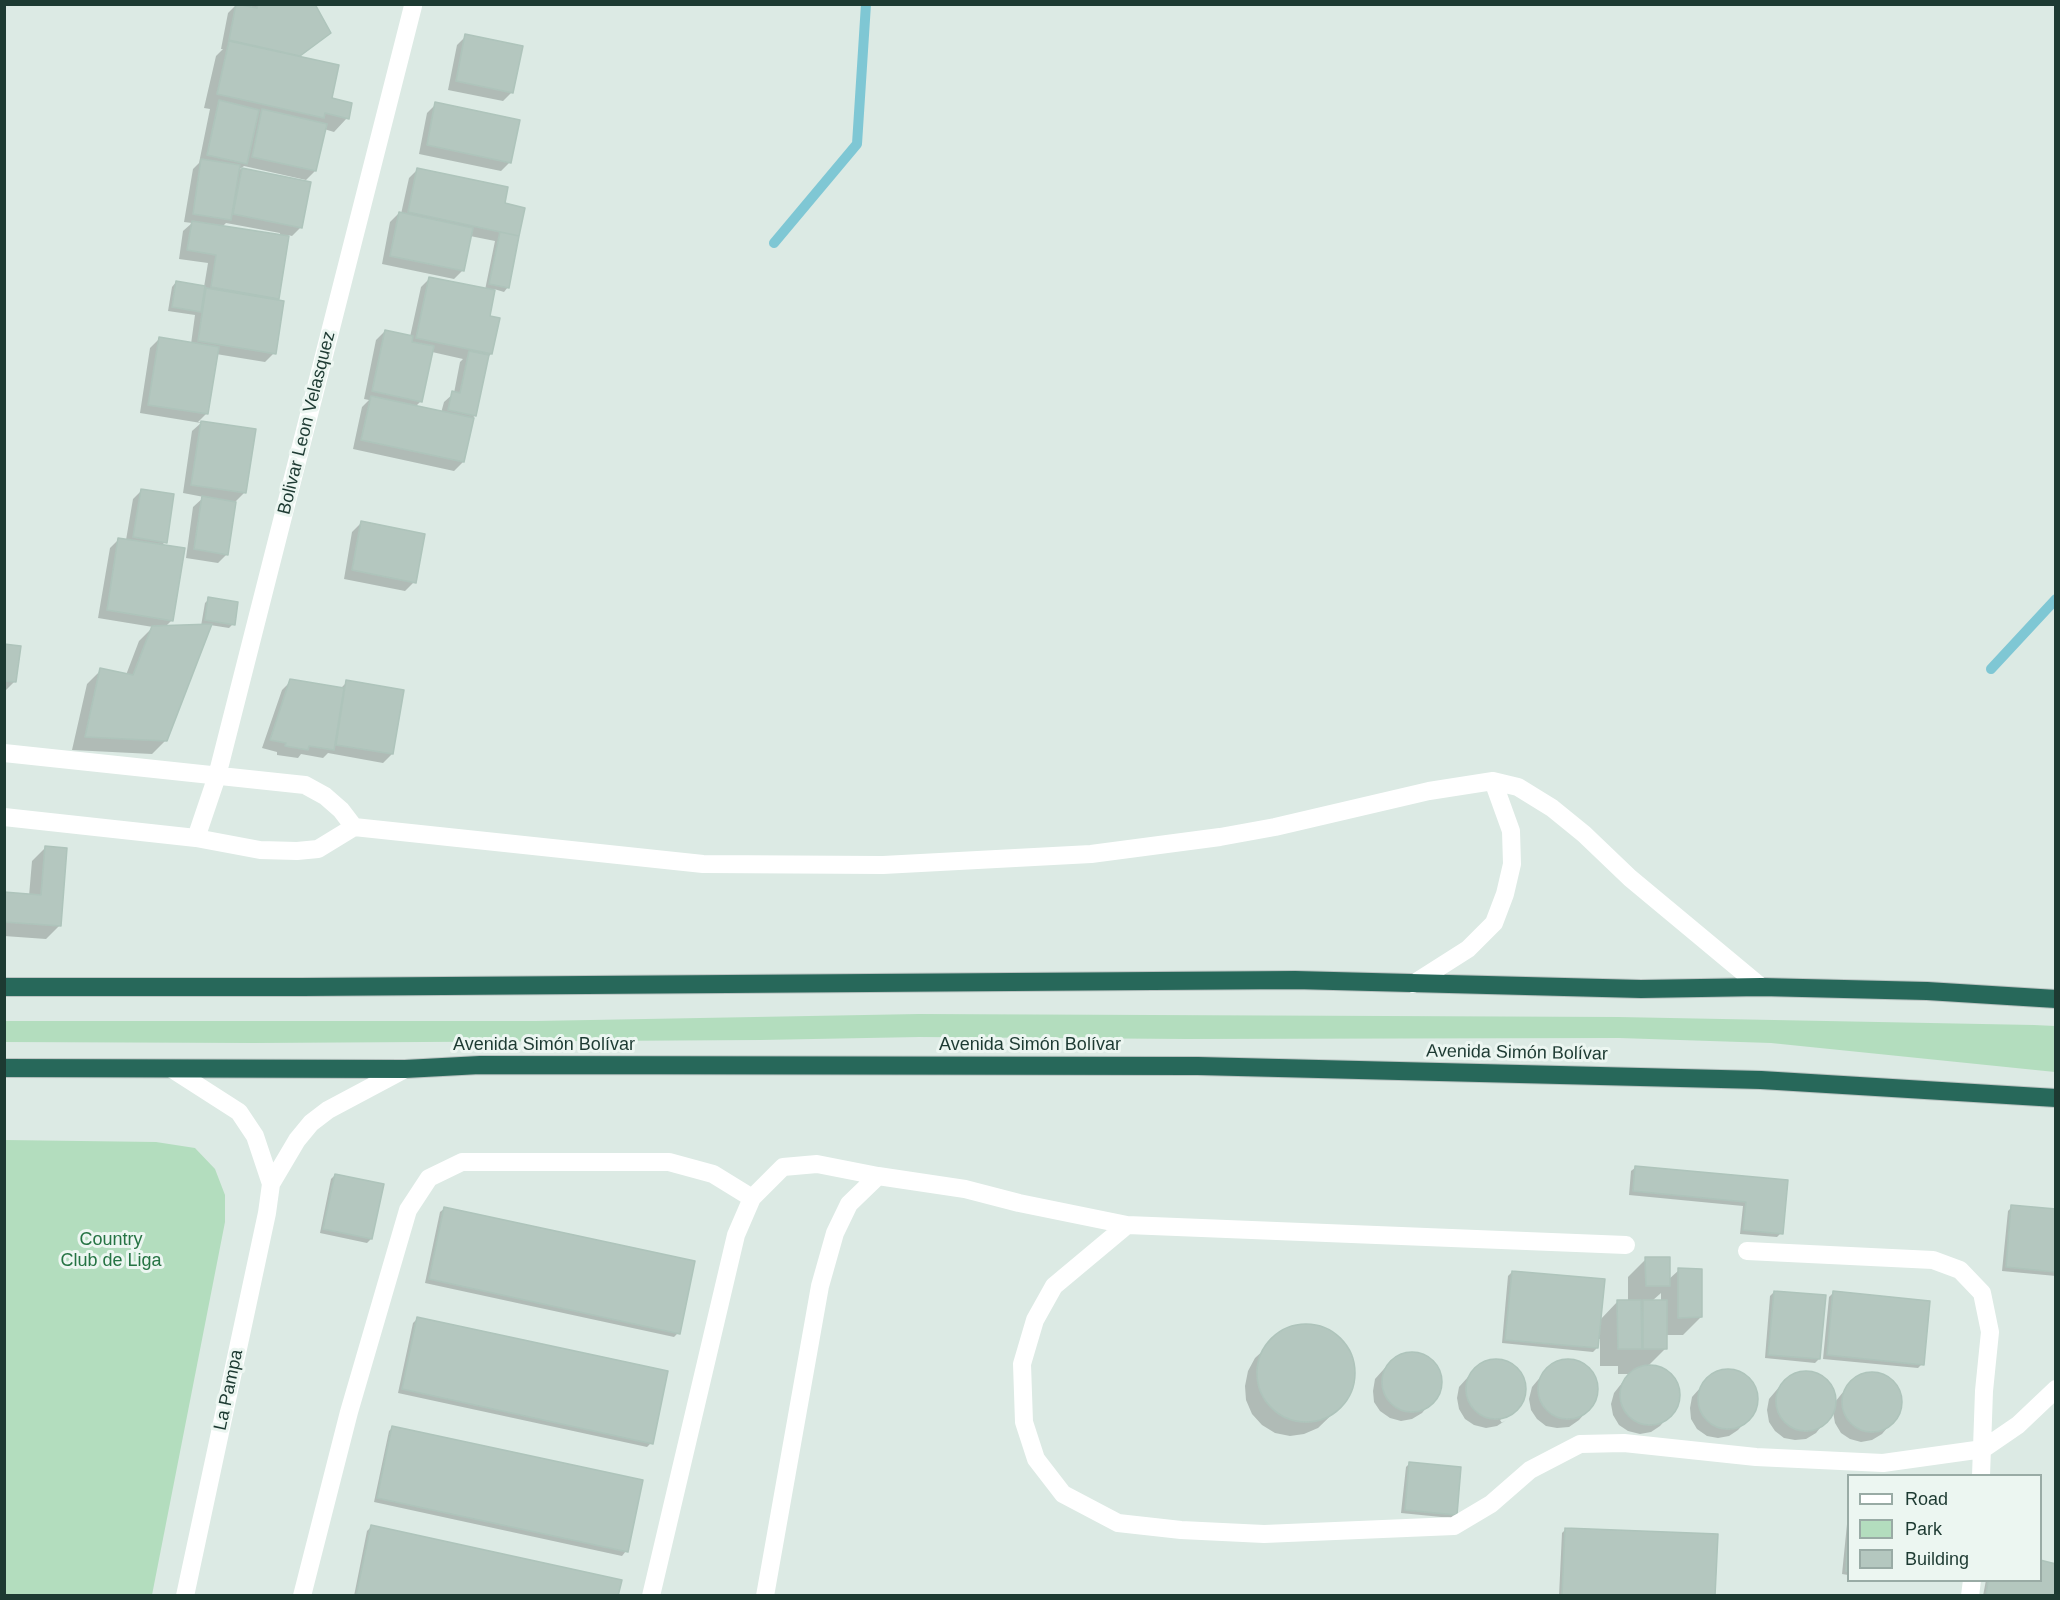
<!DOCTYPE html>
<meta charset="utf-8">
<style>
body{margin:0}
#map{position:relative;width:2060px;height:1600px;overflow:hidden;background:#dceae4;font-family:Helvetica,sans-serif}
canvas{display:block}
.frame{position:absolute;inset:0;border:6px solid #1d3a32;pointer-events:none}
.legend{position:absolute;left:1847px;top:1474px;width:195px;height:108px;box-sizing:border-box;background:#ecf6f1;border:2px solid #99aba5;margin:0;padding:8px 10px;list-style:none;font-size:18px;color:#1d3a32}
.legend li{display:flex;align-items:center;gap:12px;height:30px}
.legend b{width:30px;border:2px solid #99aba5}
</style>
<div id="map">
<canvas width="2060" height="1600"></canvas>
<div class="frame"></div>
<ul class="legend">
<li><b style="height:8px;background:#fff"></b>Road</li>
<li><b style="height:16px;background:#b3ddbe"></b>Park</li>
<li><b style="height:16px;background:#b4c7bf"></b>Building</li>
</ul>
</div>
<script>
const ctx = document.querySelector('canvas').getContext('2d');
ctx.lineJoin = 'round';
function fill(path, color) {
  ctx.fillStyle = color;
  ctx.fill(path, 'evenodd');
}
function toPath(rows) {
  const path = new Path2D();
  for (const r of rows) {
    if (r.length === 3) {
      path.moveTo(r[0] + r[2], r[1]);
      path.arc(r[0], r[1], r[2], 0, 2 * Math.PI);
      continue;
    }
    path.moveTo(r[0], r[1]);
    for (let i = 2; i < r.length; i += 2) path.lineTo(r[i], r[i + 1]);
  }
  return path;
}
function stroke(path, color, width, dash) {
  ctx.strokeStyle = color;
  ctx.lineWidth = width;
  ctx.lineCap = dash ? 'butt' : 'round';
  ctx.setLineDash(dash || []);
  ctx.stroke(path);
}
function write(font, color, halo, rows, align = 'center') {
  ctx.font = font + ' Helvetica,sans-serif';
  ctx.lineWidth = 6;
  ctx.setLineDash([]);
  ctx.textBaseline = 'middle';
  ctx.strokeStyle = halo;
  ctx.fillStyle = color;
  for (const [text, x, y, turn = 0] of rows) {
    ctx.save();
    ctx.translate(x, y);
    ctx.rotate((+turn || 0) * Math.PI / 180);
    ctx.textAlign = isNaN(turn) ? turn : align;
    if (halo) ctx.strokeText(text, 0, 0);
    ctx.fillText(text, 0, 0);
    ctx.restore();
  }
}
fill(toPath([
 [919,1014,1618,1017,2034,1025,2055,1026,2055,1072,1771,1043,1619,1038,1186,1039,920,1037,760,1040,254,1043,4,1042,5,1021,536,1021],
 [5,1140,156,1142,195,1148,215,1169,225,1195,225,1222,152,1595,5,1595]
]), '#b3ddbe');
fill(toPath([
 [237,4,251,8,252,4,313,4,329,33,298,58,347,118,334,132,324,129,315,171,306,180,244,166,240,169,310,184,301,227,292,236,288,235,278,301,274,353,265,362,216,354,206,414,198,422,254,430,244,493,235,502,227,554,218,563,186,558,193,507,204,497,183,493,192,431,201,423,140,413,150,348,159,339,191,344,195,315,168,311,172,287,176,282,204,287,208,263,179,259,183,231,192,223,184,222,193,169,199,163,210,109,204,108,216,56,223,49,221,49,228,13],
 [226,223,280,233,280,236,222,227],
 [466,36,512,92,503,101,448,90,457,45],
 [436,104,510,162,501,171,419,154,427,113],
 [418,169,503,205,518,235,516,237,508,287,504,292,494,289,488,317,491,354,488,357,463,462,454,471,353,449,362,407,369,400,364,399,376,340,385,331,410,337,421,287,430,278,485,290,495,241,470,236,463,270,454,279,382,264,390,222,399,213,401,214,409,178],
 [432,352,463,359,460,362,454,393,444,402,441,413,415,407,421,401],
 [142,490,165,542,161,546,172,620,165,627,201,626,205,603,209,599,233,624,229,628,210,625,166,740,152,754,72,750,87,684,101,670,126,675,139,641,153,627,98,618,110,548,119,539,126,540,133,499],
 [361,523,414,582,405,591,344,579,352,532],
 [4,645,15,681,6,690,4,690],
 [291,681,340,689,347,682,392,754,383,763,328,753,323,758,301,754,298,758,277,755,277,752,262,748,282,690],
 [45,848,60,925,46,939,4,936,4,894,29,896,32,861],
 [1636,1167,1787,1181,1781,1233,1777,1237,1740,1234,1743,1206,1629,1195,1631,1171],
 [335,1175,382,1185,371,1239,367,1243,320,1233,331,1179],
 [2012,1207,2056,1211,2056,1276,2002,1271,2008,1211],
 [445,1208,678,1333,674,1337,425,1283,440,1212],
 [1646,1259,1668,1280,1679,1270,1701,1317,1683,1335,1666,1335,1666,1348,1649,1365,1662,1368,1671,1375,1677,1385,1679,1396,1677,1407,1660,1426,1651,1432,1640,1434,1628,1431,1619,1425,1613,1415,1611,1404,1614,1393,1629,1374,1618,1374,1618,1366,1600,1366,1600,1339,1598,1339,1597,1348,1593,1352,1502,1343,1508,1276,1512,1272,1600,1320,1618,1301,1628,1301,1628,1277],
 [1661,1293,1661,1301,1652,1301],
 [1774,1292,1819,1359,1815,1363,1765,1358,1770,1296],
 [1833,1293,1922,1364,1918,1368,1823,1359,1829,1297],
 [418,1318,651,1443,647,1447,398,1393,413,1323],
 [1308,1326,1323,1329,1336,1336,1346,1347,1352,1361,1354,1376,1351,1390,1344,1403,1318,1428,1304,1434,1290,1436,1275,1433,1262,1425,1252,1414,1246,1400,1245,1386,1248,1371,1255,1358,1281,1334,1294,1327],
 [1412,1353,1423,1355,1433,1362,1439,1371,1441,1382,1438,1394,1422,1413,1412,1419,1401,1421,1390,1418,1380,1411,1374,1402,1373,1391,1375,1379,1392,1360,1401,1354],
 [1497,1360,1508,1362,1517,1369,1523,1378,1525,1390,1523,1401,1516,1411,1500,1420,1502,1423,1506,1420,1497,1426,1486,1428,1474,1425,1465,1419,1459,1409,1457,1398,1459,1387,1476,1368,1486,1361],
 [1569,1360,1580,1362,1589,1369,1595,1379,1597,1390,1595,1402,1579,1420,1569,1427,1557,1428,1546,1426,1537,1419,1531,1410,1529,1399,1532,1387,1548,1368,1558,1362],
 [1729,1370,1740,1372,1750,1379,1756,1389,1757,1400,1755,1411,1738,1430,1729,1436,1718,1438,1707,1436,1697,1429,1691,1419,1690,1408,1692,1397,1709,1378,1718,1372],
 [1807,1372,1818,1375,1827,1381,1833,1391,1835,1402,1852,1381,1861,1375,1873,1373,1884,1376,1893,1382,1899,1392,1901,1403,1899,1414,1882,1434,1872,1440,1861,1442,1850,1439,1841,1433,1835,1423,1833,1412,1816,1433,1806,1439,1795,1440,1784,1438,1775,1431,1769,1422,1767,1410,1769,1399,1785,1380,1796,1374],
 [393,1427,626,1551,622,1556,374,1502,389,1431],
 [1410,1463,1455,1514,1451,1518,1401,1513,1406,1467],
 [1848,1522,1848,1575,1842,1574,1847,1524],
 [371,1527,617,1596,354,1596,367,1531],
 [1566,1529,1714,1596,1559,1596,1562,1533],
 [1986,1580,2040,1580,2056,1596,1983,1596]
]), '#0003');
stroke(toPath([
 [774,243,857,144,866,4],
 [1991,669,2056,599]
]), '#7fc7d4', 10);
const building = toPath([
 [236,4,257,8,258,4,315,4,331,33,300,56,229,40,236,4],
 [465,34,523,46,513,93,456,81,465,34],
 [229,41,339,65,332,98,352,103,349,119,325,113,324,118,217,94,229,41],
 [219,100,259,110,247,164,207,155,219,100],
 [435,102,520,120,511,163,427,145,435,102],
 [262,109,327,124,316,171,252,157,262,109],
 [201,159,240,165,231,220,193,214,201,159],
 [242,168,311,182,302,228,233,214,242,168],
 [417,168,508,187,505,203,525,208,519,236,408,212,417,168],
 [399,212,473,228,464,271,390,256,399,212],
 [192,221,289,236,279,299,211,287,216,255,187,250,192,221],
 [500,232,519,236,509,288,489,284,500,232],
 [429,277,495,290,490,316,500,318,492,354,416,338,429,277],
 [176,281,205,286,201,312,172,307,176,281],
 [206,288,284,301,276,354,198,341,206,288],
 [385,330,413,336,412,342,434,346,422,402,372,391,385,330],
 [159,337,219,347,208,414,148,405,159,337],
 [469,351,489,355,476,416,448,410,452,391,460,393,469,351],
 [371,396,474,418,464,462,361,440,371,396],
 [201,421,256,429,246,493,191,485,201,421],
 [141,489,174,494,167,543,133,537,141,489],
 [202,496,236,502,228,555,194,549,202,496],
 [361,521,425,534,416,583,352,570,361,521],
 [118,538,185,548,173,621,107,610,118,538],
 [208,597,238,602,235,625,205,620,208,597],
 [212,624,167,741,85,737,100,668,133,675,152,626,212,624],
 [4,644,21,646,16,682,4,681,4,644],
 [290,679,344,688,334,750,309,746,308,750,285,746,286,743,270,740,290,679],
 [346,680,404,690,393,754,336,745,346,680],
 [45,846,67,848,61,926,4,922,4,892,41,895,45,846],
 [1635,1166,1788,1180,1783,1234,1743,1230,1746,1202,1633,1191,1635,1166],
 [335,1174,384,1184,372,1239,323,1229,335,1174],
 [2011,1205,2056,1209,2056,1272,2006,1267,2011,1205],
 [444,1207,695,1261,680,1334,429,1279,444,1207],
 [1645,1257,1670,1257,1670,1286,1646,1286,1645,1257],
 [1678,1268,1702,1269,1702,1317,1678,1318,1678,1268],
 [1512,1271,1605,1279,1598,1348,1505,1340,1512,1271],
 [1774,1291,1826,1295,1820,1359,1768,1355,1774,1291],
 [1833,1291,1930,1301,1924,1365,1827,1355,1833,1291],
 [1617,1300,1641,1300,1642,1349,1618,1349,1617,1300],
 [1643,1300,1667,1300,1667,1349,1643,1349,1643,1300],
 [417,1317,668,1371,653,1444,402,1389,417,1317],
 [1306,1373,49],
 [1412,1382,30],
 [1568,1389,30],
 [1496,1389,30],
 [1650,1395,30],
 [1728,1399,30],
 [1806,1401,30],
 [1872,1402,30],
 [392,1426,643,1480,628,1552,377,1498,392,1426],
 [1409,1462,1461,1467,1457,1515,1405,1510,1409,1462],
 [371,1525,622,1580,618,1596,356,1596,371,1525],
 [1565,1528,1718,1534,1715,1596,1562,1596,1565,1528],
 [1848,1537,1848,1571,1846,1571,1848,1537],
 [2040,1560,2056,1564,2056,1596,1986,1596,1988,1580,2040,1580,2040,1560]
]);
fill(building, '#b4c7bf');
stroke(building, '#aec4bb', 1.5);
const highway = toPath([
 [4,987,302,987,1295,980,1641,989,1761,987,1927,991,2056,999],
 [4,1068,405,1069,480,1065,1198,1066,1761,1080,2056,1098]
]);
stroke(highway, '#bbc4c2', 20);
stroke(toPath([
 [4,753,305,785,325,796,341,810,354,827,318,849,297,851,260,850,196,838,4,817],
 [354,827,703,864,883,865,1091,854,1220,837,1275,827,1429,791,1493,781,1518,787,1552,808,1584,834,1630,878,1761,987],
 [196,838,217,776,413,6],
 [1413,984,1468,949,1494,923,1505,894,1512,864,1511,831,1493,781],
 [172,1069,239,1112,255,1136,271,1184],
 [1127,1225,1626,1245],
 [1747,1251,1933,1260,1960,1270,1982,1293,1990,1332,1984,1391,1981,1476],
 [185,1596,267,1213,271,1184,297,1140,311,1123,328,1110,405,1069],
 [302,1596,349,1412,408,1210,429,1178,462,1162,669,1162,713,1174,752,1198],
 [651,1596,736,1235,752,1198,783,1167,817,1164,878,1176,965,1189,1019,1203,1127,1225,1054,1286,1035,1320,1022,1364,1024,1422,1036,1459,1063,1494,1118,1523,1181,1530,1264,1534,1454,1526,1491,1504,1530,1470,1580,1444,1624,1443,1756,1457,1883,1463,1983,1449,2018,1425,2056,1389],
 [765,1596,820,1286,835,1233,849,1204,878,1176],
 [1970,1596,1972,1580]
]), '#fff', 18);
stroke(highway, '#27685a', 18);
write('18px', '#1d3a32', '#ecf6f1', [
 ["Bolivar Leon Velasquez",307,423,-76],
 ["Avenida Simón Bolívar",544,1045],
 ["Avenida Simón Bolívar",1030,1045],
 ["Avenida Simón Bolívar",1517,1053,1],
 ["La Pampa",229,1390,-78]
]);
write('18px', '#257343', '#ecf6f1', [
 ["Country",111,1240],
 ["Club de Liga",111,1261]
]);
</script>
